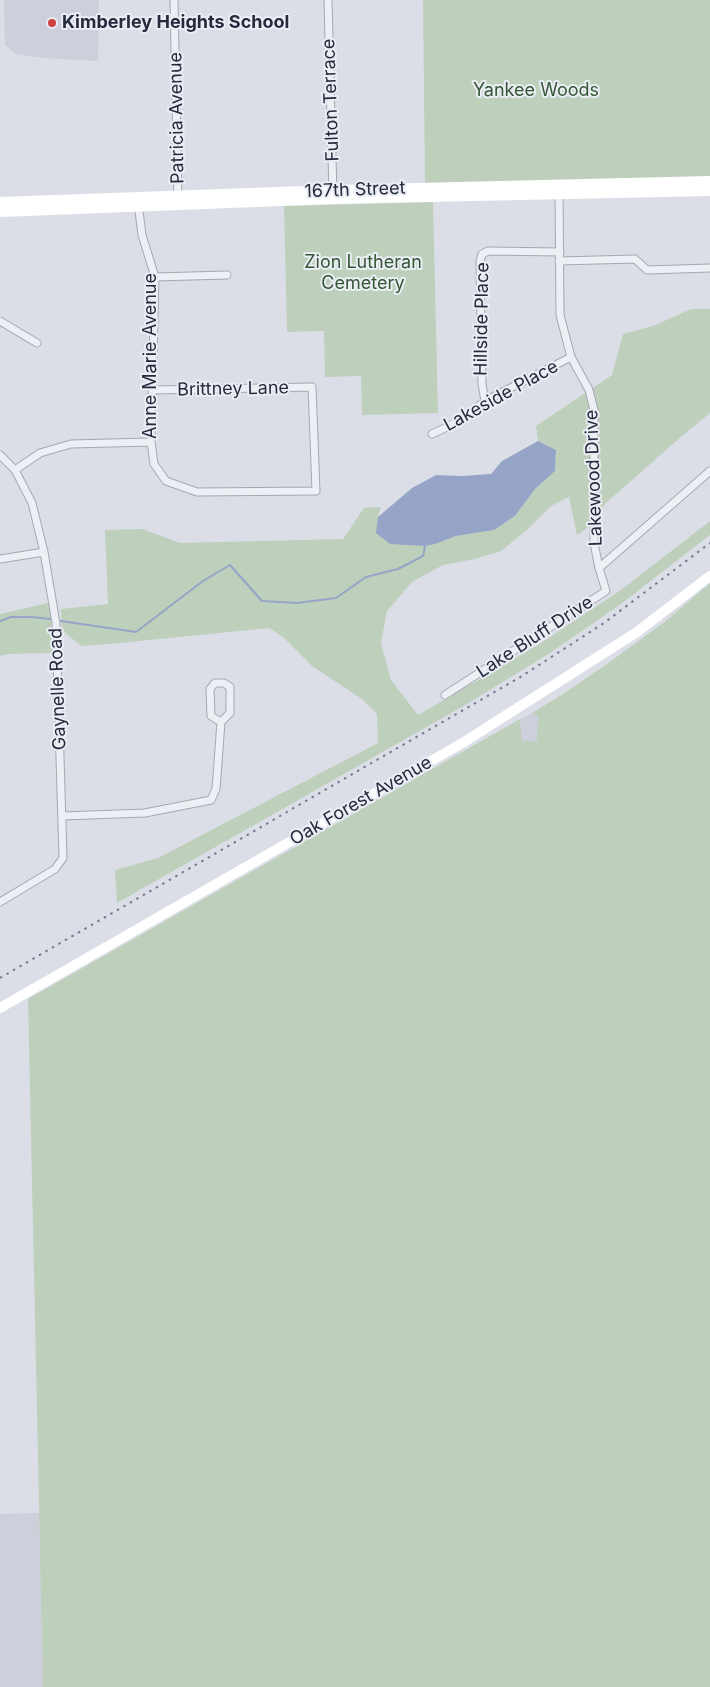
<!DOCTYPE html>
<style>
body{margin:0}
canvas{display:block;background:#dbdee6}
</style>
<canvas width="710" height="1687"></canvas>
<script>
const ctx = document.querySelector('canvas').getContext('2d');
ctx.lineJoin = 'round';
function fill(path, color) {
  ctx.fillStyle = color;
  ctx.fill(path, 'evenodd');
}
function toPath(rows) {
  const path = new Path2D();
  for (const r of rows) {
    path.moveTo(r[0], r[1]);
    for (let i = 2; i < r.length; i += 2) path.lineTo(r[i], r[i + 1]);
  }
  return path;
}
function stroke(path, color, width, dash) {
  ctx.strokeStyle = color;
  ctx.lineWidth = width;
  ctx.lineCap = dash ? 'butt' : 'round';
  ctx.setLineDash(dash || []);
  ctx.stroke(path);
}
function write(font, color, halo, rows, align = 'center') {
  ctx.font = font + ' Inter,sans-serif';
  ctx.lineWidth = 4;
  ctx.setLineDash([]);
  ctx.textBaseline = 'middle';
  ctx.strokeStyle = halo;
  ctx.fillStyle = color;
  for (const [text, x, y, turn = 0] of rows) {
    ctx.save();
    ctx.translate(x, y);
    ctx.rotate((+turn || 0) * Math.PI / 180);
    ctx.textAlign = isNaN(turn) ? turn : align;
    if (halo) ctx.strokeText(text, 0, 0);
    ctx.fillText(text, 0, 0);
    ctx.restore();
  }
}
fill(toPath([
 [4,0,99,0,98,61,43,58,16,54,5,45],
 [532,713,538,715,538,741,521,741,520,719],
 [40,1513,44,1687,0,1687,0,1514]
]), '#cdd0db');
fill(toPath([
 [423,0,710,0,710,178,425,184],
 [433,202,438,413,362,415,361,376,325,377,324,331,287,332,284,206],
 [691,309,710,309,710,413,683,435,606,503,587,528,577,535,569,497,551,506,527,530,501,551,475,559,443,565,412,582,387,611,381,643,391,680,418,715,538,645,621,590,710,521,710,535,621,604,550,653,467,704,117,903,115,870,158,858,378,743,377,714,362,699,312,666,282,636,269,628,109,644,81,646,62,630,61,609,108,604,105,530,142,529,180,543,343,539,364,508,381,507,378,517,435,544,456,536,494,530,515,516,535,489,555,471,556,450,538,441,536,426,612,375,623,334,653,326],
 [710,583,710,1687,43,1687,28,999,520,719,522,741,537,741,538,716,532,713,563,694,607,664,667,620],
 [48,603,51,616,52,653,8,654,0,656,0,614]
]), '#bed0bc');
fill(toPath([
 [538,441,556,450,555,471,535,489,515,516,494,530,456,536,435,544,425,546,390,544,376,533,378,517,412,488,436,475,461,476,491,474,502,461]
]), '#96a5c7');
stroke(toPath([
 [0,621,11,617,32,617,50,619],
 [61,621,136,632,203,581,230,565,262,601,297,603,336,598,366,577,398,569,423,556,425,546]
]), '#96a5c7', 2);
const street = toPath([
 [174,0,178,200],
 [328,0,333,195],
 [138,203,142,235,155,277,151,442,154,464,166,481,197,492,316,491,312,387,153,390],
 [559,261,635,259,647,270,710,268],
 [155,277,227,275],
 [0,321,37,343],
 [485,401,482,384,480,261,482,254,488,251,560,252],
 [432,434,460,421,485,401,571,357],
 [0,455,15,470,32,503,44,552,56,623,63,858,55,869,0,902],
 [15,470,40,453,71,444,151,442],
 [0,559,44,552],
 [599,568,710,471],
 [445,695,606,591,599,568,594,543,594,410,589,390,571,357,560,315,559,190],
 [62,816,145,813,211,800,216,789,221,722,230,713,230,687,224,683,215,683,210,689,211,716,221,722]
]);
stroke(street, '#a4a8b3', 9);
stroke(street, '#eeeff4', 7);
stroke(toPath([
 [0,202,333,190,710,181],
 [0,212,333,199,710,191],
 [0,1008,464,742,637,632,710,576]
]), '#fff', 10);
stroke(toPath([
 [0,978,522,676,604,623,710,543]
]), '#757a8f', 2, [2.5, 5]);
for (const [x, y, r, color] of [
 [52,23,5,"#cd413e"]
]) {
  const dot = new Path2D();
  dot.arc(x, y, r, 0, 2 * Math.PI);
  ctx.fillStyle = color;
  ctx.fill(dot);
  stroke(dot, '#eaedf4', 2);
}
write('bold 18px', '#252a3c', '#eaedf4', [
 ["Kimberley Heights School",62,23]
], 'left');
write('18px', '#335733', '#eaedf4', [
 ["Yankee Woods",536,91],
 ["Zion Lutheran",363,263],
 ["Cemetery",363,284]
]);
write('18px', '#252a3c', '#eaedf4', [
 ["Fulton Terrace",331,100,-92],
 ["Patricia Avenue",177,118,-91],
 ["167th Street",355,190,-2],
 ["Hillside Place",482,319,-89],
 ["Anne Marie Avenue",151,356,-90],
 ["Brittney Lane",233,389,-1],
 ["Lakeside Place",501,396,-29],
 ["Lakewood Drive",594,478,-92],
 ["Lake Bluff Drive",535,637,-33],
 ["Gaynelle Road",58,689,-92],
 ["Oak Forest Avenue",361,801,-30]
]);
</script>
